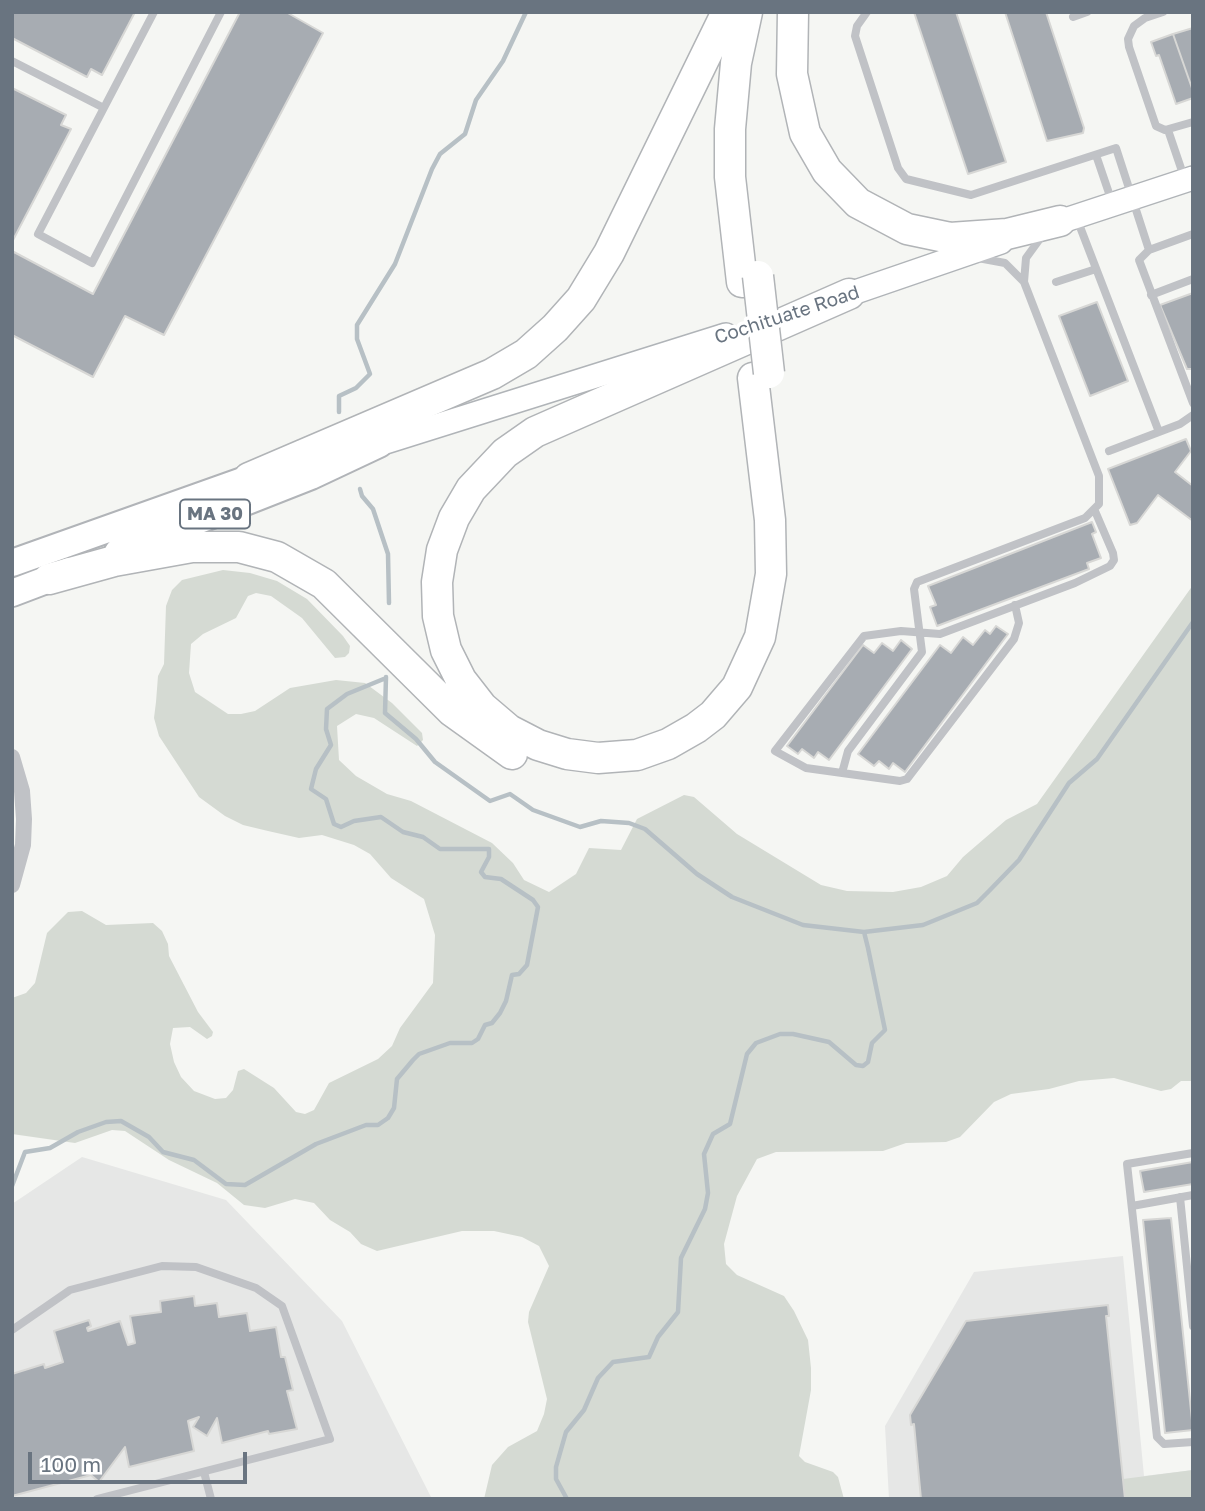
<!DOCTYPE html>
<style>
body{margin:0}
#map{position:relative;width:1205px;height:1511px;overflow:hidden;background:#f5f6f3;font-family:"Golos Text",sans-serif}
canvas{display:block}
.frame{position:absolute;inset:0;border:14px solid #697480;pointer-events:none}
.scale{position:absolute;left:28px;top:1452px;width:219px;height:32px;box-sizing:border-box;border:4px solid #697480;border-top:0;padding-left:9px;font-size:21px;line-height:24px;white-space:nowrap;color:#697480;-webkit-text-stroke:5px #fff;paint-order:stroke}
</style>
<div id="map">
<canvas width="1205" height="1511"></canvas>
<div class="frame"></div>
<div class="scale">100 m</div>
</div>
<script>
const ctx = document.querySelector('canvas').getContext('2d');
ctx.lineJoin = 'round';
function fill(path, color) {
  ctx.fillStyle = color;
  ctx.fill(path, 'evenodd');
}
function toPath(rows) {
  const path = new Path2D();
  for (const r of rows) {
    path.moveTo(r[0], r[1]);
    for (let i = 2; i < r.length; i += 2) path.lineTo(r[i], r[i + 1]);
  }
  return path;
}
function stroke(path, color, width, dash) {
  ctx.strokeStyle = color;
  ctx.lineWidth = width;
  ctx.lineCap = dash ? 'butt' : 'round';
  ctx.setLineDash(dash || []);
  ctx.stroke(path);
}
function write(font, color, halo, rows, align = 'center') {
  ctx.font = font + ' "Golos Text",sans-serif';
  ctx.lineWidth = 7;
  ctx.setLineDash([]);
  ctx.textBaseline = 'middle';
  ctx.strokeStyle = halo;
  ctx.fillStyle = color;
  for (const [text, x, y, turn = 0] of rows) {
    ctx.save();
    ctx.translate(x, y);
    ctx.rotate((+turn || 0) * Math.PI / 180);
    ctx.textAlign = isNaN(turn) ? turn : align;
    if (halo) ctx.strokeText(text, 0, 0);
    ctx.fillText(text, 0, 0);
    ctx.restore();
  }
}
fill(toPath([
 [82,1157,226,1200,342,1321,432,1499,12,1499,12,1204],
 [1123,1256,1144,1476,1193,1470,1193,1499,889,1499,885,1426,974,1272]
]), '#e6e7e6');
fill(toPath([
 [223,570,250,573,277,581,307,599,343,636,350,646,349,653,345,657,335,658,302,618,271,596,256,593,248,596,236,618,203,634,191,644,189,673,195,692,228,714,241,714,255,711,290,688,336,680,365,683,392,703,422,733,423,740,417,746,374,718,356,714,337,726,339,760,356,776,387,794,411,801,492,843,513,863,524,880,549,892,576,874,589,848,621,850,637,819,684,795,694,797,737,834,821,885,847,891,893,892,921,887,947,876,963,857,1006,820,1037,804,1193,585,1193,1081,1181,1081,1171,1089,1161,1091,1114,1078,1079,1081,1049,1089,1011,1094,994,1102,960,1137,946,1142,906,1143,883,1151,776,1152,757,1159,737,1196,724,1244,726,1264,737,1275,784,1296,794,1311,808,1340,811,1368,811,1390,799,1456,805,1462,833,1472,838,1477,844,1499,484,1499,492,1465,508,1447,537,1431,544,1414,547,1399,528,1322,529,1312,549,1266,539,1246,522,1237,494,1231,462,1231,377,1251,361,1244,350,1232,330,1220,314,1203,295,1199,265,1208,244,1205,217,1183,169,1160,125,1131,112,1130,75,1143,12,1134,12,998,26,993,35,983,47,933,68,912,82,911,106,925,153,923,162,931,168,944,169,956,198,1012,213,1032,212,1036,207,1039,190,1027,173,1028,170,1044,174,1062,181,1077,194,1091,215,1099,226,1098,233,1090,238,1071,244,1069,274,1088,296,1112,305,1114,314,1110,329,1083,378,1059,392,1046,400,1028,433,983,435,935,424,899,391,878,370,854,354,845,322,835,299,838,268,831,243,825,225,816,199,797,159,736,154,718,156,702,158,676,164,664,166,606,172,590,182,580],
 [1193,1470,1193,1499,1125,1499,1123,1479]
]), '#d5dad3');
stroke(toPath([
 [339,412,339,396,356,388,370,374,357,339,357,325,395,264,432,169,440,154,465,134,476,100,503,61,526,12],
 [360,489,362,496,373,509,388,554,389,603],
 [386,677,385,713,416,739,435,762,490,801,510,794,533,810,580,827,601,821,629,823,645,829,697,874,732,897,803,925,864,932,868,948,885,1030,872,1043,868,1062,863,1066,856,1065,829,1042,793,1034,780,1034,756,1043,747,1054,730,1124,713,1134,704,1154,708,1193,705,1209,681,1258,678,1312,658,1337,649,1357,613,1362,598,1378,584,1410,566,1432,556,1467,556,1479,567,1499],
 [864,932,923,925,977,903,989,891,1019,860,1069,783,1097,759,1193,622],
 [12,1186,25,1152,50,1148,78,1132,106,1122,121,1121,149,1137,163,1152,194,1160,226,1184,245,1185,316,1144,366,1125,378,1125,388,1118,394,1108,397,1079,413,1060,419,1054,450,1043,472,1043,478,1039,485,1025,492,1023,500,1013,506,1001,512,975,519,974,527,965,538,907,533,900,501,879,485,877,481,872,489,857,489,849,440,849,423,837,403,832,381,817,354,821,341,827,334,824,326,799,311,789,316,769,331,745,326,729,327,709,347,694,386,678]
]), '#b7c0c5', 4.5);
const building = toPath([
 [12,12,135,12,102,75,91,69,87,77,12,38,12,12],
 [240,12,286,12,323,33,164,335,125,316,93,377,12,335,12,251,93,294,240,12],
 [914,12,956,12,1006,162,968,174,914,12],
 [1005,12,1046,12,1084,128,1083,133,1047,141,1005,12],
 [1193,28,1193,91,1173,34,1193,28],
 [1173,34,1193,91,1193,98,1176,104,1159,55,1156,56,1151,42,1173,34],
 [12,88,66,115,61,125,71,129,12,242,12,88],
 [1193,293,1193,369,1187,369,1160,305,1193,293],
 [1097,302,1128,381,1090,396,1059,316,1097,302],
 [1186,439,1191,451,1175,472,1193,486,1193,521,1158,495,1137,523,1130,525,1108,469,1186,439],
 [1092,522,1096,532,1092,534,1101,558,1087,563,1089,569,937,626,930,607,936,605,928,586,1092,522],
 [996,626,1008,634,905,772,893,763,889,769,879,761,874,766,858,754,940,645,951,653,963,637,973,645,985,630,990,634,996,626],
 [901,640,912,649,829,760,818,752,814,758,802,749,798,754,787,746,863,645,874,653,882,643,893,651,901,640],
 [1193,1162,1193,1184,1144,1192,1140,1171,1193,1162],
 [1171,1218,1193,1430,1165,1433,1143,1220,1171,1218],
 [194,1296,195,1306,217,1303,219,1317,247,1313,250,1331,276,1327,281,1357,285,1357,293,1390,287,1391,297,1429,269,1434,268,1431,222,1443,217,1418,207,1436,193,1427,199,1417,188,1421,194,1451,129,1467,125,1447,99,1482,91,1475,12,1496,12,1374,44,1364,45,1368,63,1362,54,1331,89,1320,91,1326,87,1328,88,1331,120,1321,128,1345,135,1343,130,1316,161,1312,160,1301,194,1296],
 [1108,1305,1109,1316,1106,1316,1125,1499,921,1499,914,1424,911,1425,910,1415,966,1321,1108,1305]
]);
fill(building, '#a7acb2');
stroke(building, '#d7d7d5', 2);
const secondary = toPath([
 [1047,226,1193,178],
 [835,299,1001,242],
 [379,444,726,335]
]);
const primary = toPath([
 [118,552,311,476,379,444],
 [12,563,268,472],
 [12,593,70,571]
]);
const motorway = toPath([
 [793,12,792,74,805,133,827,171,858,203,907,229,950,238,1007,234,1060,221],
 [742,282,730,177,730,129,736,63,747,12],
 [753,378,770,520,771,574,760,637,737,687,713,715,696,728,668,744,637,755,598,758,567,754,538,745,509,730,482,707,461,680,446,650,438,616,437,582,442,550,454,518,471,489,505,453,535,432,849,294],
 [249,478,492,374,526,354,555,328,581,299,609,253,727,12],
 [49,579,114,561,192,547,239,547,277,557,324,584,452,711,512,754]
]);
stroke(secondary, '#b0b4b8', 26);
stroke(primary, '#b1b4b8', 30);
stroke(motorway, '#b1b4b7', 33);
stroke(toPath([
 [154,12,38,234,92,263,221,12],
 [867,12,857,26,855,36,898,168,906,179,971,195,1116,148,1149,250],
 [1163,12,1145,18,1134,26,1128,39,1129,47,1156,126,1165,130,1193,122],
 [1073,17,1087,12],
 [12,61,102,107],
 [1168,130,1185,180],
 [1096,155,1112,202],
 [1077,219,1159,432],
 [1193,234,1149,250,1139,260,1193,403],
 [978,258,1005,263,1023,281],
 [1056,282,1096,269],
 [1151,295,1193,279],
 [1109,451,1180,424,1193,415],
 [1015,605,1019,623,1014,639,907,779,900,781,806,768,775,751,864,636,901,631,940,634,1075,583,1110,566,1114,560,1113,553,1095,511],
 [842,773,848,751,922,652,914,589,917,582,1085,518,1099,504,1099,476,1024,282,1026,258,1042,236],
 [1193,1153,1127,1164,1157,1437,1164,1444,1193,1442],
 [1180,1197,1193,1326],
 [1132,1206,1193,1195],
 [12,1330,70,1290,162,1266,196,1267,256,1288,282,1306,330,1439,97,1499],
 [204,1472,211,1499]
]), '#c0c2c6', 8);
stroke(toPath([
 [12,757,22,791,24,819,23,845,12,885]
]), '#c0c2c6', 16);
stroke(secondary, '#fff', 23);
stroke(primary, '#fff', 26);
stroke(motorway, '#fff', 30);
const motorwayBridge = toPath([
 [758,276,769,373]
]);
stroke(motorwayBridge, '#b1b4b7', 33, []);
stroke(motorwayBridge, '#fff', 30);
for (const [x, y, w] of [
 [215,514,70]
]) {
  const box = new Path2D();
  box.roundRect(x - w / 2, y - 14.5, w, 29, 5);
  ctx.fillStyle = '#fff';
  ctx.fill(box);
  stroke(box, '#697480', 2);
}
write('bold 18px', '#697480', null, [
 ["MA 30",215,514]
]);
write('19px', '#697480', '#fff', [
 ["Cochituate Road",787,315,-18]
]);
</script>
